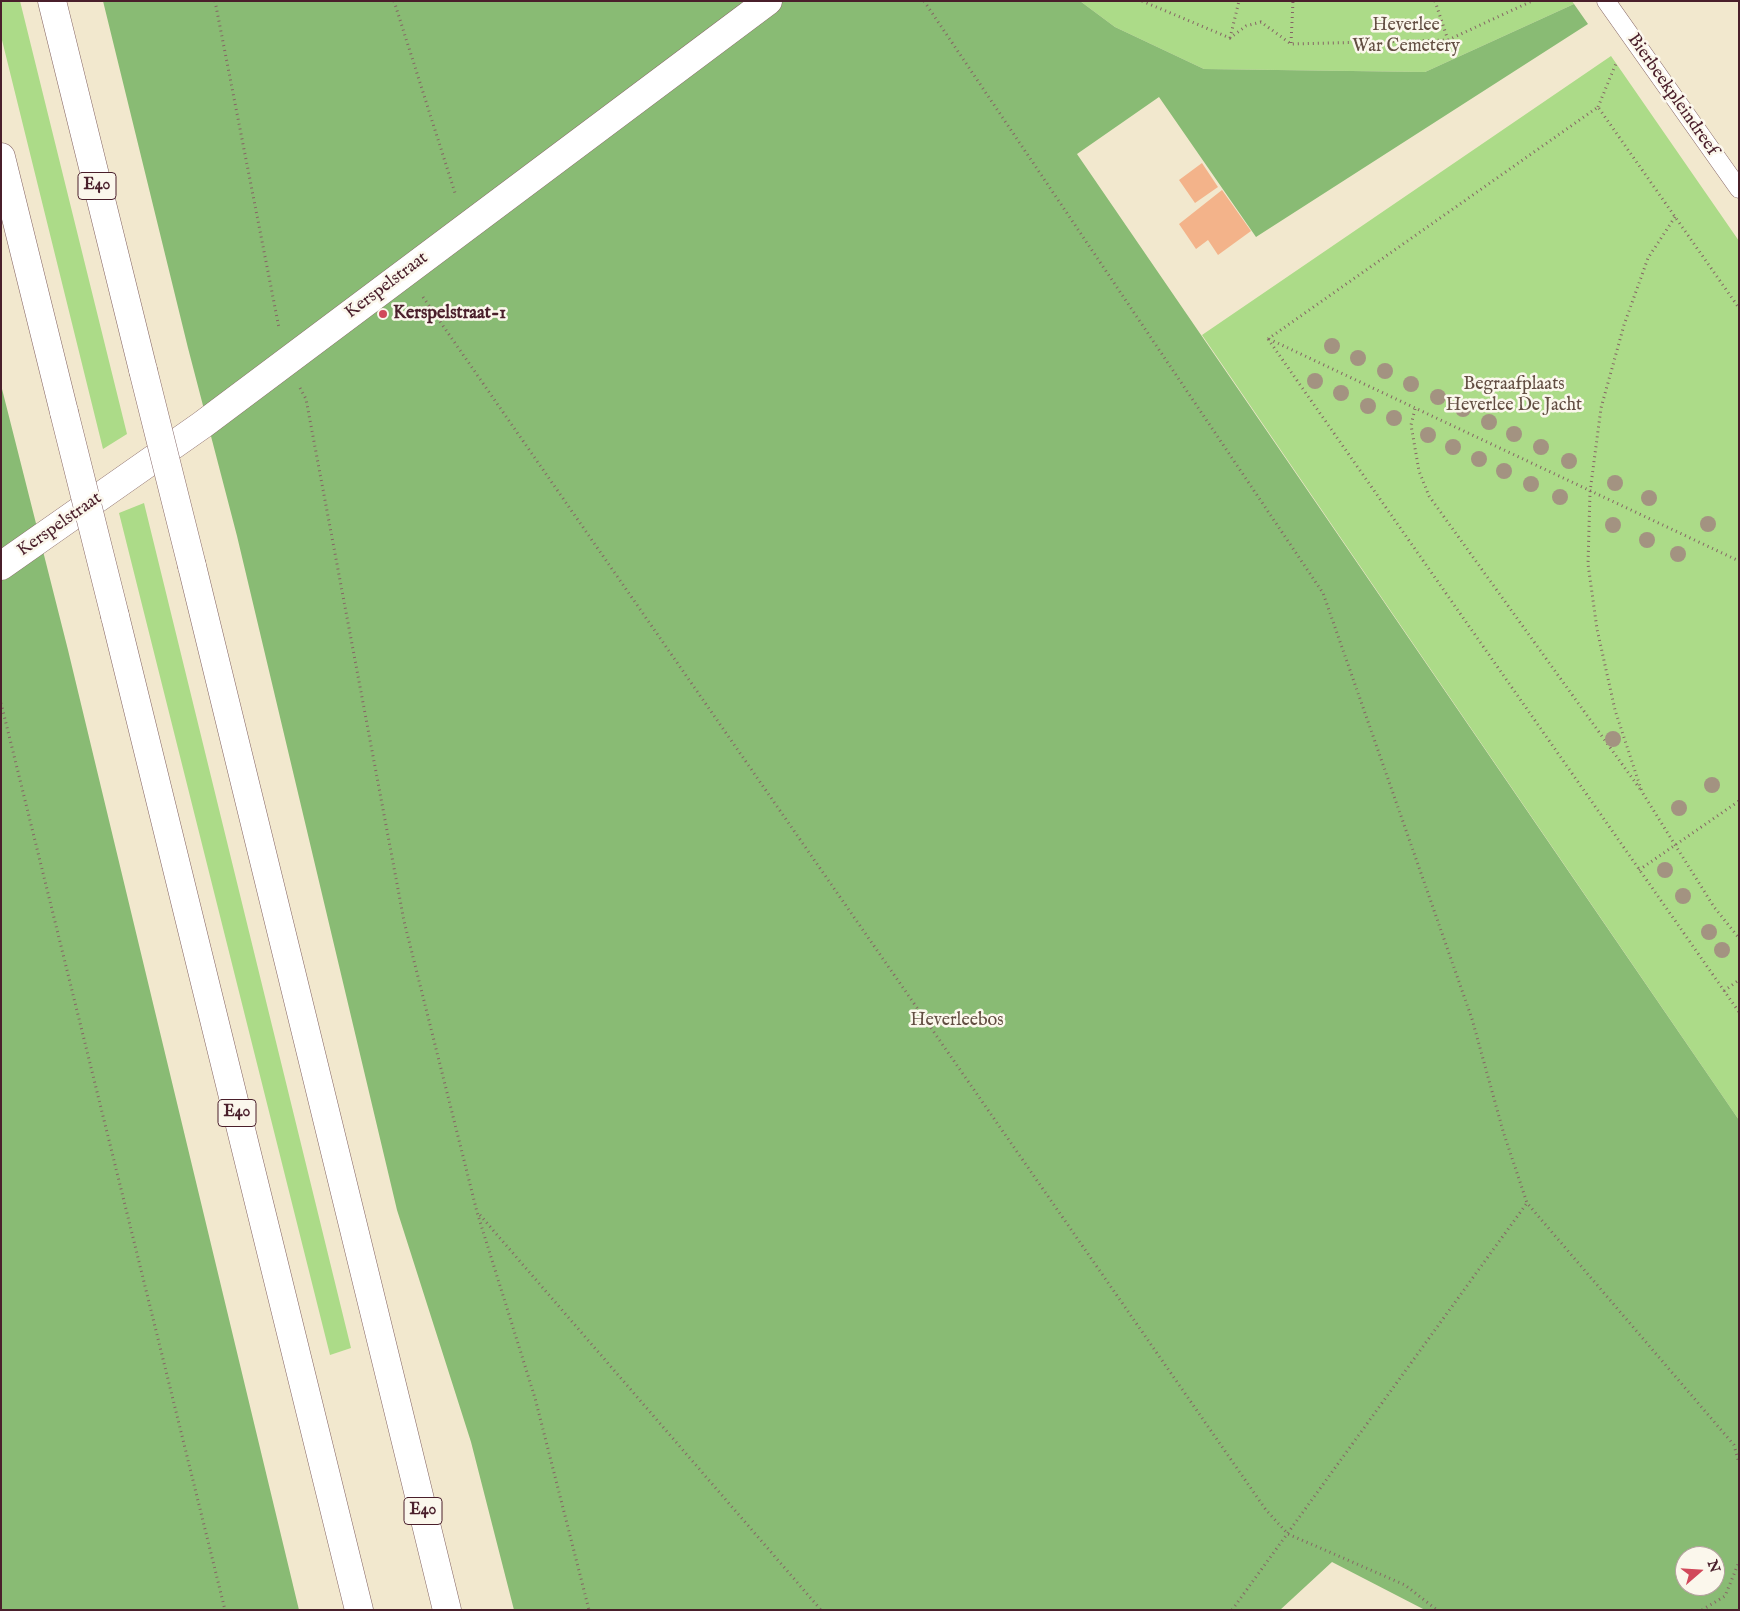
<!DOCTYPE html>
<style>
body{margin:0}
#map{position:relative;width:1740px;height:1611px;overflow:hidden;background:#f2e8ce;font-family:"IM FELL English",serif}
canvas{display:block}
.frame{position:absolute;inset:0;border:2px solid #4a1f2b;pointer-events:none}
.north{position:absolute;left:1675px;top:1546px;width:50px;height:50px;box-sizing:border-box;background:#fbf7ec;border:1px solid #b4a19f;border-radius:50%;rotate:71deg;font-size:14px;font-weight:700;line-height:20px;text-align:center;color:#4a1f2b}
.north::after{content:'';display:block;margin:auto;width:18px;height:22px;background:#d1495b;clip-path:polygon(50% 0,100% 100%,50% 72%,0 100%)}
</style>
<div id="map">
<canvas width="1740" height="1611"></canvas>
<div class="frame"></div>
<div class="north">N</div>
</div>
<script>
const ctx = document.querySelector('canvas').getContext('2d');
ctx.lineJoin = 'round';
function fill(path, color) {
  ctx.fillStyle = color;
  ctx.fill(path, 'evenodd');
}
function toPath(rows) {
  const path = new Path2D();
  for (const r of rows) {
    path.moveTo(r[0], r[1]);
    for (let i = 2; i < r.length; i += 2) path.lineTo(r[i], r[i + 1]);
  }
  return path;
}
function stroke(path, color, width, dash) {
  ctx.strokeStyle = color;
  ctx.lineWidth = width;
  ctx.lineCap = dash ? 'butt' : 'round';
  ctx.setLineDash(dash || []);
  ctx.stroke(path);
}
function write(font, color, halo, rows, align = 'center') {
  ctx.font = font + ' "IM FELL English",serif';
  ctx.lineWidth = 5;
  ctx.setLineDash([]);
  ctx.textBaseline = 'middle';
  ctx.strokeStyle = halo;
  ctx.fillStyle = color;
  for (const [text, x, y, turn = 0] of rows) {
    ctx.save();
    ctx.translate(x, y);
    ctx.rotate((+turn || 0) * Math.PI / 180);
    ctx.textAlign = isNaN(turn) ? turn : align;
    if (halo) ctx.strokeText(text, 0, 0);
    ctx.fillText(text, 0, 0);
    ctx.restore();
  }
}
fill(toPath([
 [1,1,20,1,127,434,103,449,1,36],
 [1080,1,1572,1,1574,4,1425,72,1204,69,1115,27],
 [1611,56,1739,241,1739,1120,1202,335],
 [144,503,351,1348,330,1355,119,513]
]), '#acdb88');
fill(toPath([
 [103,1,1080,1,1115,27,1204,69,1425,72,1574,4,1588,24,1256,237,1159,97,1077,154,1739,1120,1739,1610,1425,1610,1332,1562,1280,1610,514,1610,471,1442,397,1210,237,536,188,348],
 [1685,1556,1715,1556,1715,1586,1685,1586],
 [1,385,68,650,299,1610,1,1610]
]), '#89bb74');
fill(toPath([
 [1202,163,1218,187,1195,203,1179,180],
 [1222,190,1251,231,1218,255,1208,240,1196,249,1179,224]
]), '#f3b38a');
const lane = toPath([
 [1606,1,1739,189]
]);
const street = toPath([
 [1,566,202,425,768,1]
]);
const highway = toPath([
 [52,1,143,370],
 [1,157,64,412],
 [192,566,447,1610],
 [115,616,359,1610]
]);
stroke(lane, '#856564', 19);
stroke(street, '#856564', 29);
stroke(highway, '#856564', 29);
stroke(toPath([
 [215,1,279,328],
 [394,1,456,196],
 [924,1,1323,593,1472,1019,1503,1131,1527,1203,1734,1445,1739,1463],
 [1142,1,1230,38,1246,26,1261,22,1291,44,1448,40,1532,1],
 [1435,1,1448,40],
 [1230,38,1239,1],
 [1291,43,1293,1],
 [1598,107,1617,61],
 [1675,217,1648,258,1624,325,1601,408,1590,492,1588,564,1597,629,1615,710,1642,792,1714,907,1739,938],
 [423,297,1266,1510,1288,1534,1405,1585,1437,1610],
 [1268,339,1739,1012],
 [1268,339,1598,107,1739,308],
 [1269,339,1739,561],
 [300,388,306,399,404,921,477,1212,535,1398,589,1610],
 [1415,409,1411,425,1419,471,1429,496,1640,789],
 [1,703,225,1610],
 [1639,870,1739,801],
 [1724,991,1739,980],
 [480,1215,821,1610],
 [1232,1610,1527,1203],
 [1702,1610,1725,1596,1739,1562]
]), '#856564', 3, [1, 4]);
stroke(lane, '#fff', 18);
stroke(street, '#fff', 28);
stroke(highway, '#fff', 28);
const highwayBridge = toPath([
 [143,370,192,566],
 [64,412,115,616]
]);
stroke(highwayBridge, '#856564', 29, []);
stroke(highwayBridge, '#fff', 28);
ctx.fillStyle = '#a39381';
for (const [x, y] of [
 [1332,346],
 [1358,358],
 [1385,371],
 [1315,381],
 [1411,384],
 [1341,393],
 [1438,397],
 [1368,406],
 [1463,409],
 [1394,418],
 [1489,422],
 [1514,434],
 [1428,435],
 [1453,447],
 [1541,447],
 [1479,459],
 [1569,461],
 [1504,471],
 [1615,483],
 [1531,484],
 [1560,497],
 [1649,498],
 [1708,524],
 [1613,525],
 [1647,540],
 [1678,554],
 [1613,739],
 [1712,785],
 [1679,808],
 [1665,870],
 [1683,896],
 [1709,932],
 [1722,950]
]) {
  ctx.beginPath();
  ctx.arc(x, y, 8, 0, 2 * Math.PI);
  ctx.fill();
}
for (const [x, y, r, color] of [
 [383,314,5,"#d1495b"]
]) {
  const dot = new Path2D();
  dot.arc(x, y, r, 0, 2 * Math.PI);
  ctx.fillStyle = color;
  ctx.fill(dot);
  stroke(dot, '#fbf7ec', 2);
}
for (const [x, y, w] of [
 [97,186,38],
 [237,1113,38],
 [423,1511,38]
]) {
  const box = new Path2D();
  box.roundRect(x - w / 2, y - 13.5, w, 27, 4);
  ctx.fillStyle = '#fbf7ec';
  ctx.fill(box);
  stroke(box, '#4a1f2b', 1);
}
write('bold 16px', '#4a1f2b', null, [
 ["E40",97,186],
 ["E40",237,1113],
 ["E40",423,1511]
]);
write('18px', '#624e42', '#fbf7ec', [
 ["Heverlee",1406,26],
 ["War Cemetery",1406,47],
 ["Begraafplaats",1514,385],
 ["Heverlee De Jacht",1514,406],
 ["Heverleebos",957,1021]
]);
write('18px', '#4a1f2b', '#fbf7ec', [
 ["Bierbeekpleindreef",1672,95,55],
 ["Kerspelstraat",387,286,-37],
 ["Kerspelstraat",60,525,-35]
]);
write('bold 18px', '#4a1f2b', '#fbf7ec', [
 ["Kerspelstraat-1",393,314]
], 'left');
</script>
